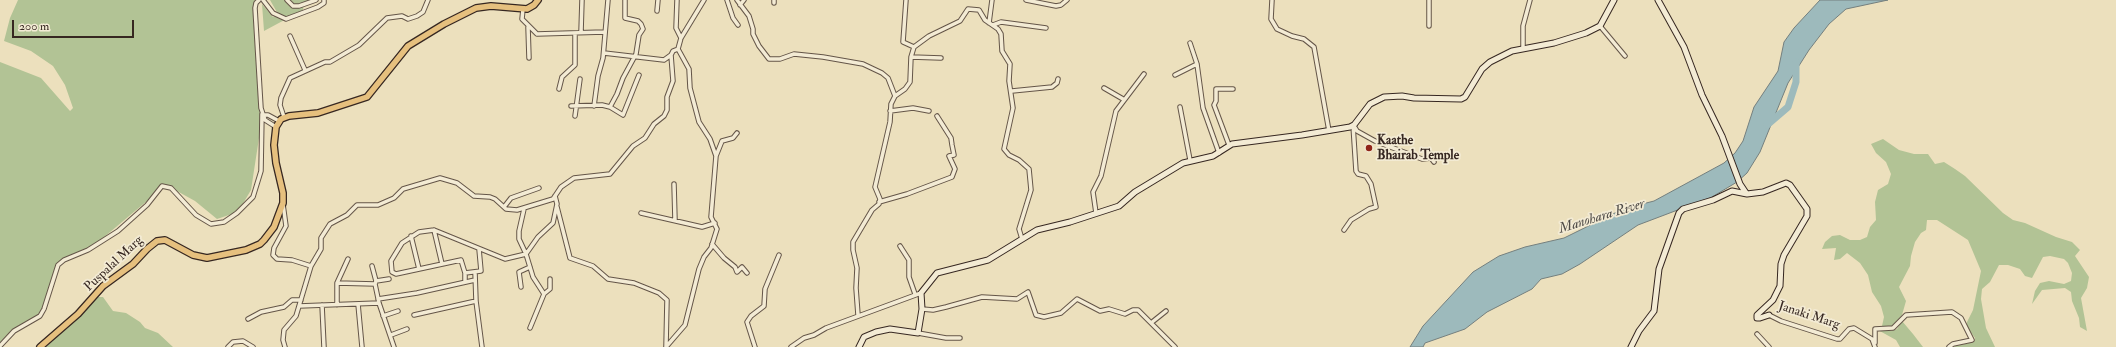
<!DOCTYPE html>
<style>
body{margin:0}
#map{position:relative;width:2116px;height:347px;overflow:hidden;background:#ece0bd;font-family:"IM FELL Double Pica",serif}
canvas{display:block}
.scale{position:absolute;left:12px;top:20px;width:122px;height:18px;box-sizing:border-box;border:2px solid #362721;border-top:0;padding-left:5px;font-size:12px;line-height:14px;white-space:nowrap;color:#362721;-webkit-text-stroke:3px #f3ebd4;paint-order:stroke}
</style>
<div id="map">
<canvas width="2116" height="347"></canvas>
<div class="scale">200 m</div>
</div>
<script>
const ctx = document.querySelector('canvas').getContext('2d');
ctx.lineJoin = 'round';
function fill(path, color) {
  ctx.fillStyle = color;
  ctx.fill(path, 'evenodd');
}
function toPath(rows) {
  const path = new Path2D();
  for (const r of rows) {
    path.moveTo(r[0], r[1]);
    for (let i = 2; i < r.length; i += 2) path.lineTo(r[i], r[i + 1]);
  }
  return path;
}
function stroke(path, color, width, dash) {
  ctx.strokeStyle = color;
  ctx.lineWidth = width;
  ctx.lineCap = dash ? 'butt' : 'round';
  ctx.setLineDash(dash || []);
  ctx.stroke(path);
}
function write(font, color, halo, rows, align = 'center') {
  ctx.font = font + ' "IM FELL Double Pica",serif';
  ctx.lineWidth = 3.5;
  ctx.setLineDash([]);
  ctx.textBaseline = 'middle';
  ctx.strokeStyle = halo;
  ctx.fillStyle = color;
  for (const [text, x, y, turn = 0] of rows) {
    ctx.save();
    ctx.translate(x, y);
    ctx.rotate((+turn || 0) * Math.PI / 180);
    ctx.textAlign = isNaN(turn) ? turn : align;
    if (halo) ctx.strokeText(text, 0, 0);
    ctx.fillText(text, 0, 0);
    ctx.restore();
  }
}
fill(toPath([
 [18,0,255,0,256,35,263,112,251,190,238,212,217,219,195,201,166,185,97,243,61,264,42,314,7,335,0,345,0,62,41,78,70,111,73,108,65,85,53,66,31,51,4,41,10,18],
 [270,0,314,0,304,2,303,10,264,31,262,4,273,17,278,14],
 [1883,139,1899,150,1914,154,1928,154,1935,164,1944,162,1955,169,1965,176,2003,213,2013,220,2025,223,2056,237,2072,242,2080,250,2075,256,2089,277,2087,288,2081,298,2087,331,2080,327,2079,318,2072,301,2071,292,2065,288,2042,290,2032,304,2035,291,2040,283,2049,281,2064,284,2071,281,2072,273,2068,263,2064,259,2050,256,2043,257,2032,278,2025,276,2020,269,2008,265,1999,265,1990,282,1982,289,1981,299,1986,328,1995,347,1951,347,1974,342,1975,338,1967,327,1967,322,1973,310,1981,271,1968,240,1937,220,1927,220,1926,230,1921,233,1915,242,1911,256,1910,266,1899,287,1906,301,1902,315,1893,327,1885,328,1882,326,1884,317,1881,306,1872,292,1868,275,1860,263,1847,253,1840,259,1834,260,1836,248,1822,249,1825,242,1832,236,1840,235,1850,240,1860,240,1867,237,1870,227,1876,220,1875,202,1878,190,1888,184,1891,174,1886,162,1876,153,1871,144],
 [98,297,103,297,113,311,126,313,140,322,145,328,158,333,173,347,46,347],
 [1902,321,1913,334,1923,347,1900,347,1896,340,1878,330,1891,331,1897,329]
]), '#b2c395');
const water = toPath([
 [1820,0,1888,0,1846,9,1829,24,1809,50,1788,83,1760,152,1747,173,1737,182,1712,197,1638,225,1580,264,1562,274,1541,279,1532,289,1487,312,1465,329,1425,343,1423,347,1410,347,1423,326,1473,272,1499,256,1525,247,1564,238,1623,209,1654,201,1724,163,1735,153,1743,141,1754,107,1778,71,1784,42,1794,28,1820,0]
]);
fill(water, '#9dbabc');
stroke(water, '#747f7e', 1);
stroke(toPath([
 [1767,125,1788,107,1796,82,1796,62]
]), '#9dbabc', 7);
const street = toPath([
 [259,0,256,3,255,8,261,108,265,120,276,127],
 [263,0,273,13,286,19,318,7,324,3,324,0],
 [287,0,293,6,299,6,316,0],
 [677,0,676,28,681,38],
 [727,0,733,18,738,25],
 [737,0,749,16,753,29,753,34,759,46,769,59,780,59,794,54,823,57,863,64,882,73,888,78,895,96,891,104,890,122,875,187,880,199,879,204,872,210,853,242,853,250,857,268,856,288,858,315],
 [774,0,774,3],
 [906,0,903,42,914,47],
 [1026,0,1056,6,1061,5,1067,0],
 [1272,0,1271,19,1277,29,1292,36,1304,39,1314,47,1329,131],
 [1429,0,1429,26],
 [740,5,744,0],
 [523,9,522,19,537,34,604,32],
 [657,11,658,0],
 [989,23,992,0],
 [993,25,1001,22,1046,28],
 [1600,26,1625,56],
 [528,27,529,58],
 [581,32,582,0],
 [290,36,305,70],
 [1190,43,1197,64,1203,108,1219,153],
 [1523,49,1523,26,1530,0],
 [604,53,664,60,671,55],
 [911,57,941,58],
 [1175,75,1197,64],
 [1104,88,1123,99],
 [559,89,562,77,575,65,575,33],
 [1012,91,1052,87,1057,83,1058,79],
 [895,96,905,89,910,82,911,57,914,47,929,36,960,21,968,9,979,10,985,20,998,29,1001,34,1002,51,1010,64,1009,81,1013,108,1004,149,1009,155,1019,160,1029,169,1031,190,1019,229,1022,239],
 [571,106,602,105,610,107,617,94,623,78,636,54,639,35,643,29,641,24,638,21,625,18,625,0],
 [594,106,598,76,603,58,608,0],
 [610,107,623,115,639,75],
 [1180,107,1190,160],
 [890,111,913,108,929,111],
 [264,115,268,115,279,121],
 [575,116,580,79],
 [284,117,280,105,281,98,290,78,325,62,330,62,359,45,387,18,402,16,408,19,417,16,423,12,428,0],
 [1354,126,1357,131,1375,141,1422,159,1431,158,1434,162],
 [1229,145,1214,105,1216,101,1216,89,1233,89],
 [716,156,722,141,733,138,737,133],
 [674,184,675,220],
 [879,202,907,194,952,177,955,169,949,156,954,155,952,145,951,138,937,116],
 [283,204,286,226,274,248,273,255,277,259,292,260,311,266],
 [504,207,511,198,539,188],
 [557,207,570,258,593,266,608,279,634,283,659,293,667,300,666,346],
 [524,209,519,231,519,239,526,254,533,277,544,294,550,289,550,279],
 [641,213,702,227,715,223],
 [1096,213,1093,192,1101,176,1116,111,1144,74],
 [434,230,442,264],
 [1344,230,1351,220,1369,209,1376,207,1371,184,1366,176,1358,174,1356,171,1353,125],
 [411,236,419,269],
 [712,244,724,258,735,267,737,272,742,267,747,273],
 [900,246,909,260,909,277,915,294],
 [372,266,376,281],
 [475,272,476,301,482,347],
 [465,273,481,271,479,249],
 [389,279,376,281,375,284,379,303,394,347],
 [465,281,465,273,461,260,396,274,392,272,391,261,402,243,419,232,434,230,505,259,526,254,538,237,553,223,557,204,555,196],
 [337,283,375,284],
 [521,287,519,272,530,267],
 [378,299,417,293,475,280],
 [358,304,362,347],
 [322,305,324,347],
 [337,305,337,283,348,259],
 [299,306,379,303],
 [922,309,933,310,946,307,982,297,1017,299,1028,292,1036,315,1044,317,1061,313,1077,299,1100,311,1109,309,1125,314,1133,310,1138,310,1175,347],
 [414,315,476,301],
 [1769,315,1781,321,1837,339,1840,339,1849,329,1854,328,1872,339,1875,347],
 [383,316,398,311],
 [248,319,261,312,284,307,292,300,301,300],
 [1151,323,1166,311],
 [530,328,544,294],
 [918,333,946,338,960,338],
 [1757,334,1769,347],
 [391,335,407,329],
 [1875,343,1875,329,1893,328,1906,315,1952,312,1961,318,1972,340,1953,344,1949,347],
 [0,346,14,331,40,316,44,309,58,265,64,260,88,250,118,231,147,205,162,186,171,188,196,215,211,224,224,222,237,213,253,197,261,171,262,114],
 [228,347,233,342,243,341,253,347],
 [285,347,283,340,284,330,296,316,311,266,321,249,321,238,330,224,347,215,357,205,378,205,394,198,403,189,440,178,457,183,474,196,490,197,495,199,506,209,517,210,553,199,561,187,574,178,610,174,633,146,645,138,654,124,664,116,667,110,667,97,673,81,671,55,673,51,678,49],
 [666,347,685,325,699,269,704,257,711,248,717,229,711,217,716,156,710,139,699,122,690,88,689,69,678,49,681,38,704,0],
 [755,347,747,322,751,316,764,306,765,289,779,255],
 [791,347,804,338,814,335,826,328,921,293]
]);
const secondary = toPath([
 [1658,0,1684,47,1702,95,1722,136,1740,184,1746,193],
 [859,347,864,337,876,332,890,329,918,333,922,309,921,293,937,273,988,260,1037,230,1070,222,1119,206,1135,192,1183,163,1213,156,1232,144,1302,135,1350,127,1354,125,1370,104,1384,97,1402,96,1414,98,1461,99,1465,97,1482,69,1490,62,1512,51,1554,43,1586,33,1600,26,1614,0],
 [1631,347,1639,331,1654,311,1659,269,1679,213,1683,209,1713,200,1732,191,1747,194,1763,192,1786,183,1790,185,1807,209,1807,216,1784,255,1781,264,1780,286,1773,300,1757,315,1757,318,1760,318,1769,315]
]);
const primary = toPath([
 [40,347,78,314,103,286,133,264,147,249,157,241,165,240,193,255,207,258,246,250,260,244,264,240,274,227,283,203,283,193,276,163,274,145,276,127,281,119,289,116,318,113,367,97,408,46,444,24,476,8,491,6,527,9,534,5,538,0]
]);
stroke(street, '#645548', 5.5);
stroke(secondary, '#362721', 7);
stroke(primary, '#362721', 8);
stroke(street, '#f3ebd4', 3.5);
stroke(secondary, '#f3ebd4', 5);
stroke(primary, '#e6c07e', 5.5);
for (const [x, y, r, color] of [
 [1369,148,4,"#8f2418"]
]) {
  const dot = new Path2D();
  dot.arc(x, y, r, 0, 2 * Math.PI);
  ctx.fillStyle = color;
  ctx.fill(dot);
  stroke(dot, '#f3ebd4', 1.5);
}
write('bold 13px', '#362721', '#f3ebd4', [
 ["Kaathe",1377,141],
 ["Bhairab Temple",1377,156]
], 'left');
write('13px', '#362721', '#f3ebd4', [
 ["Puspalal Marg",114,264,-43],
 ["Janaki Marg",1809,316,18]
]);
write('italic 14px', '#504c48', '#f3ebd4', [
 ["Manohara River",1602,217,-17]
]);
</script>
